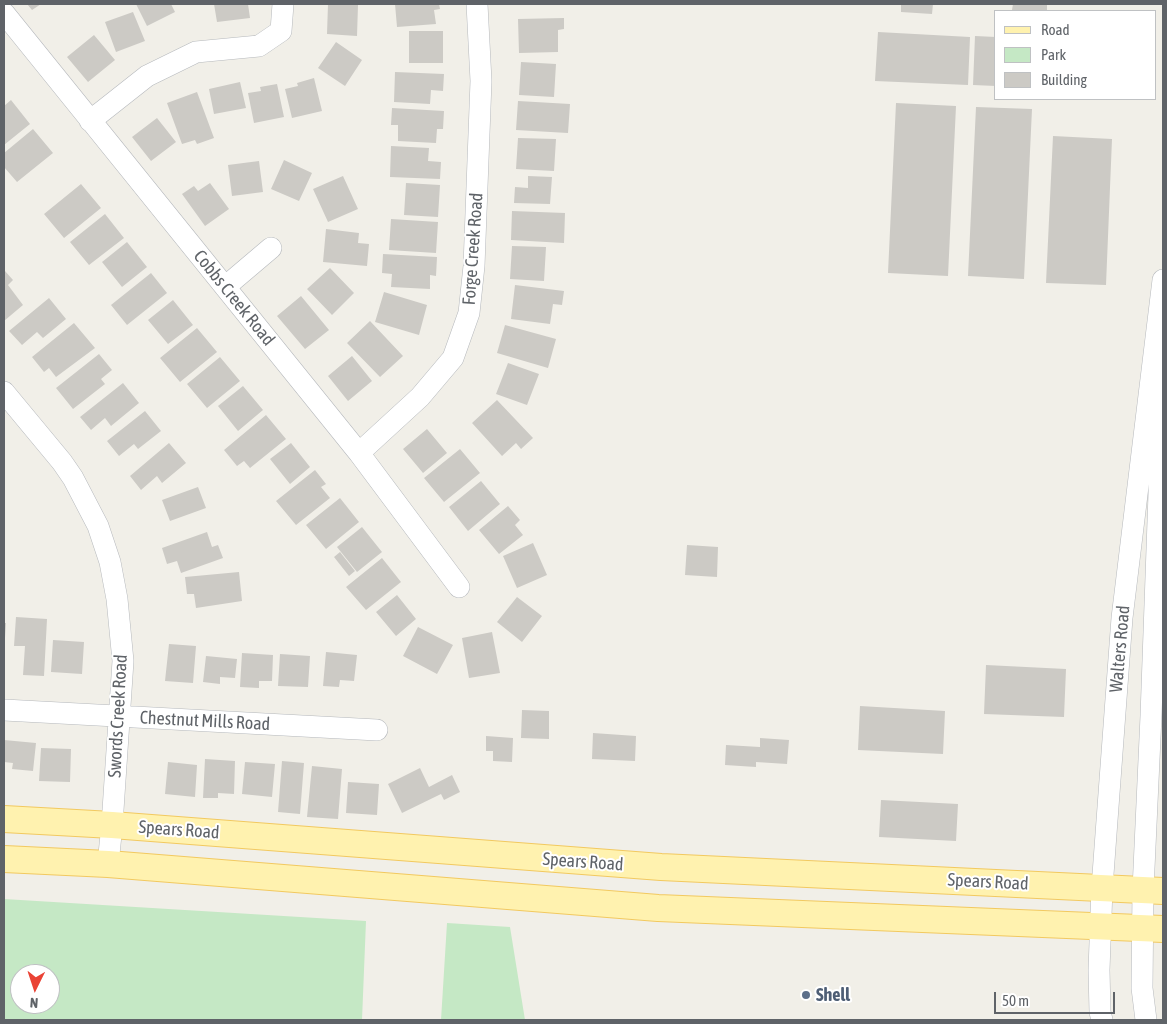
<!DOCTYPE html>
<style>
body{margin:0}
#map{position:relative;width:1167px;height:1024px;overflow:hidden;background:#f1efe8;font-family:"Asap Condensed",sans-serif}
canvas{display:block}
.frame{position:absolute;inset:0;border:5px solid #5f6368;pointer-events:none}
.legend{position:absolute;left:994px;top:10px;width:162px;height:90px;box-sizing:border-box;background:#fff;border:1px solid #bfc1c3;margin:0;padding:6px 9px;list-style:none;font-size:15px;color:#5f6368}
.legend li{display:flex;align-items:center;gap:10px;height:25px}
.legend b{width:25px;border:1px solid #bfc1c3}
.north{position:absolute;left:10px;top:964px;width:50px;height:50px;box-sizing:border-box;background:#fff;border:1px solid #bfc1c3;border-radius:50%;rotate:184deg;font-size:14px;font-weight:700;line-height:20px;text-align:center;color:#5f6368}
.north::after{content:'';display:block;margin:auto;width:18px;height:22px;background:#ea4335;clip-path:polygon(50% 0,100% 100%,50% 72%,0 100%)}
.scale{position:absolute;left:994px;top:992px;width:121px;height:22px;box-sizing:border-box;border:2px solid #5f6368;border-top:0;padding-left:6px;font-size:15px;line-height:18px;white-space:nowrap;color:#5f6368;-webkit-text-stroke:4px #fff;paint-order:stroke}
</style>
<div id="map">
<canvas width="1167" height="1024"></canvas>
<div class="frame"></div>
<ul class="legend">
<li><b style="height:6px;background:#fff2af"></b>Road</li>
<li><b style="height:14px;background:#c5e8c5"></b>Park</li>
<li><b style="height:14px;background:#cccac5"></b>Building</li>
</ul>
<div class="north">N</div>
<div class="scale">50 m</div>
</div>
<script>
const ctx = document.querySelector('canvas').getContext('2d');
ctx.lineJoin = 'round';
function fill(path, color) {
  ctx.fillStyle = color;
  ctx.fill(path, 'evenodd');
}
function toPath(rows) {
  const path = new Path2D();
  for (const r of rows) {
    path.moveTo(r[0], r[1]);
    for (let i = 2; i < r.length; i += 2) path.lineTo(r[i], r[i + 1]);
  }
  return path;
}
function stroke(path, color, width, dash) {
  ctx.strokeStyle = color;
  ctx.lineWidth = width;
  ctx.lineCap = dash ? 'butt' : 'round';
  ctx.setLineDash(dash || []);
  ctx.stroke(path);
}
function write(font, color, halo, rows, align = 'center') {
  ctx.font = font + ' "Asap Condensed",sans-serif';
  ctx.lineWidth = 4;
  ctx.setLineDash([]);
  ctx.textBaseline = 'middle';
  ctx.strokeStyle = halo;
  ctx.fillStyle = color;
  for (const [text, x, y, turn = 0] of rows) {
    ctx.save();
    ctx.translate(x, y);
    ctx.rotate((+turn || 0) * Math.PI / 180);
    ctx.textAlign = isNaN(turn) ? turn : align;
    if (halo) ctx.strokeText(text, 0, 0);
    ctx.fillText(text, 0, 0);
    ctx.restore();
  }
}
fill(toPath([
 [4,899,366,921,362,1020,4,1020],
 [20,974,50,974,50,1004,20,1004],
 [447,923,510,927,525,1020,441,1020]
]), '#c5e8c5');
fill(toPath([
 [27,4,41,4,32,10],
 [136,4,171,4,175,12,147,26],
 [214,4,248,4,250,18,217,22],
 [328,4,358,5,357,36,327,34],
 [395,4,439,4,440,9,434,10,436,24,397,27],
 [901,4,933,4,932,14,901,12],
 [1013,4,1047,4,1047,11,1012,10],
 [133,12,145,41,116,52,105,22],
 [564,18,564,29,558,30,558,52,519,53,518,19],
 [409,31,443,31,443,63,409,63],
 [878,32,970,37,968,85,875,81],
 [94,35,115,60,88,82,67,57],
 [975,36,996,37,996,86,973,85],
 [336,42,362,60,345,86,318,68],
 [521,62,556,64,554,97,519,95],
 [395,72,444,74,443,91,431,90,430,104,394,102],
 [314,78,322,111,292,118,285,89,298,86,297,83],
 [240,82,246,108,214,114,209,89],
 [277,84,284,117,254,123,248,93,261,91,260,87],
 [197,92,214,138,197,144,195,140,182,144,167,103],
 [11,100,30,124,4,145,4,106],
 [518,101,570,104,568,133,516,130],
 [896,103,956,106,948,276,888,273],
 [976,107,1032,109,1024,279,968,276],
 [392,108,444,111,443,129,437,129,436,143,398,141,398,125,391,125],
 [157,118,176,142,151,161,132,137],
 [33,129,53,153,17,182,4,167,4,153],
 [1053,136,1112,139,1106,285,1046,283],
 [518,138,556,139,554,171,516,169],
 [391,146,429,148,428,161,441,162,440,179,390,177],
 [284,160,312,173,299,201,271,189],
 [259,161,263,192,232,196,228,165],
 [343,176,358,209,328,222,313,189],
 [528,176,552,177,550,204,514,203,515,187,528,188],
 [210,183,229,209,205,226,182,194,194,186,198,191],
 [406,183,440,185,438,217,404,215],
 [81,184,101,208,64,238,44,214],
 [512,211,565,213,564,243,511,240],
 [105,214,124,238,89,265,70,242],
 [391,219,438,222,436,253,389,250],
 [326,229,359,233,358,243,369,244,367,266,323,262],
 [127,242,147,267,122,287,102,262],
 [512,246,546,247,544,281,510,279],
 [383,254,437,257,436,276,430,275,430,289,391,287,392,274,382,273],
 [330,268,354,293,332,315,307,289],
 [5,271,13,280,8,285,23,305,4,321,4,272],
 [151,273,167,293,127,325,111,305],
 [515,285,564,291,562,305,553,304,550,324,511,319],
 [384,292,427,305,419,335,375,322],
 [301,296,329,330,305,349,277,316],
 [49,298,66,319,43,338,37,332,22,345,9,331],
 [173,300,193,325,168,344,148,320],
 [370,321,403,356,380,377,347,343],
 [74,323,95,348,56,377,49,368,44,372,32,357],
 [505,325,556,339,548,368,497,353],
 [197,328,217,352,180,382,160,358],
 [99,354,112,370,101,379,105,384,73,409,56,388],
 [352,356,372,381,348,401,328,376],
 [220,357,240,381,207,408,187,384],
 [508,363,539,374,527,405,496,394],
 [123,383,139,403,111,426,105,418,91,430,80,417],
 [243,386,263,410,238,431,218,406],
 [497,400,533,438,521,449,516,443,502,456,472,423],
 [145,411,161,431,138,449,134,444,119,456,107,441],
 [266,415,286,439,250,468,244,461,237,466,224,450],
 [427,429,447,453,423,473,403,449],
 [169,443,186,463,162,483,157,476,141,490,130,476],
 [291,443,310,467,290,484,270,459],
 [460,449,480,473,444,502,424,478],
 [315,470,326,484,321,487,330,498,296,525,276,501],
 [481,481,500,504,468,531,449,507],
 [198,487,206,508,170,521,162,500],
 [340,498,359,522,326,549,306,525],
 [508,506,520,520,515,525,523,535,499,554,479,530],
 [362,527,382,552,357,572,337,547],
 [207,532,212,547,218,545,223,558,181,573,177,561,167,564,162,548],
 [533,543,547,575,517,588,503,556],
 [687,545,718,547,717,577,685,575],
 [340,552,355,571,349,576,334,557],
 [382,558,401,582,366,610,346,587],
 [239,572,242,601,196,608,194,594,187,594,185,577],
 [397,595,416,619,396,636,376,612],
 [517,597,542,616,522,642,497,622],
 [16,617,47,619,44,676,23,675,25,646,14,646],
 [4,623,6,623,5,638,4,638],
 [418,627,453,645,437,674,403,656],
 [492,632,500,673,469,678,462,638],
 [53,640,84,642,82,674,51,672],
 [169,644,196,646,193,683,165,681],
 [326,652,357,655,354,681,340,680,339,687,323,686],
 [242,653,273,655,272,681,259,681,259,688,240,687],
 [280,654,310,656,308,687,278,686],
 [206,656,237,659,235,678,220,677,220,684,203,682],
 [986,665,1066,669,1064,717,984,714],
 [860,706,945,711,943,754,858,750],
 [522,710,549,711,549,739,521,738],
 [593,733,636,736,635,761,592,759],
 [486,736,513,738,512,762,493,761,493,751,486,751],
 [760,738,789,740,787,764,756,762,756,767,725,765,726,745,760,747],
 [4,740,36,743,33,771,12,769,13,763,4,762],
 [41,748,71,749,70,782,39,781],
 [205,759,235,761,234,794,218,793,218,798,203,798],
 [282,761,304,763,300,814,278,812],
 [168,762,197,765,195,797,165,794],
 [245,762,275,764,272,797,242,794],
 [312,766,342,769,338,819,307,817],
 [420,768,429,787,452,775,460,792,444,800,441,794,402,813,388,784],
 [348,782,379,784,377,815,346,813],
 [881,800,958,804,956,841,879,837]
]), '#cccac5');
const minor = toPath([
 [4,13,359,453,459,587],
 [90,121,147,76,196,52,259,46,281,31,283,4],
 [225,287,271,248],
 [4,392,62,462,73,478,98,526,110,562,117,599,123,661,112,825,108,864],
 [359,453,420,397,453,358,469,313,474,266,481,81,477,4],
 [4,710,377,730],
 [1102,1020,1100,1012,1099,970,1102,888,1122,618,1163,280],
 [1146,1020,1142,988,1143,890,1151,716,1163,382]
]);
const major = toPath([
 [4,819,112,825,661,867,1163,891],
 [4,859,108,864,658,908,1163,929]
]);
stroke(minor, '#b5b8bc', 22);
stroke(major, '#f2c960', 28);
stroke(minor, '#fff', 21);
stroke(major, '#fff2af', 26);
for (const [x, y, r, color] of [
 [806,995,5,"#5c6f8a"]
]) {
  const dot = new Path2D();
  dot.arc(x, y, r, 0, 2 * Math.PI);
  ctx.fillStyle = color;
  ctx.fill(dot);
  stroke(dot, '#fff', 2);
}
write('18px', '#5f6368', '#fff', [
 ["Forge Creek Road",473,249,-86],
 ["Cobbs Creek Road",234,298,51],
 ["Walters Road",1120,649,-85],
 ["Swords Creek Road",118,716,-87],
 ["Chestnut Mills Road",205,721,3],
 ["Spears Road",179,830,4],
 ["Spears Road",583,862,4],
 ["Spears Road",988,882,3]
]);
write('bold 18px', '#4e5e75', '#fff', [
 ["Shell",816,995]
], 'left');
</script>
